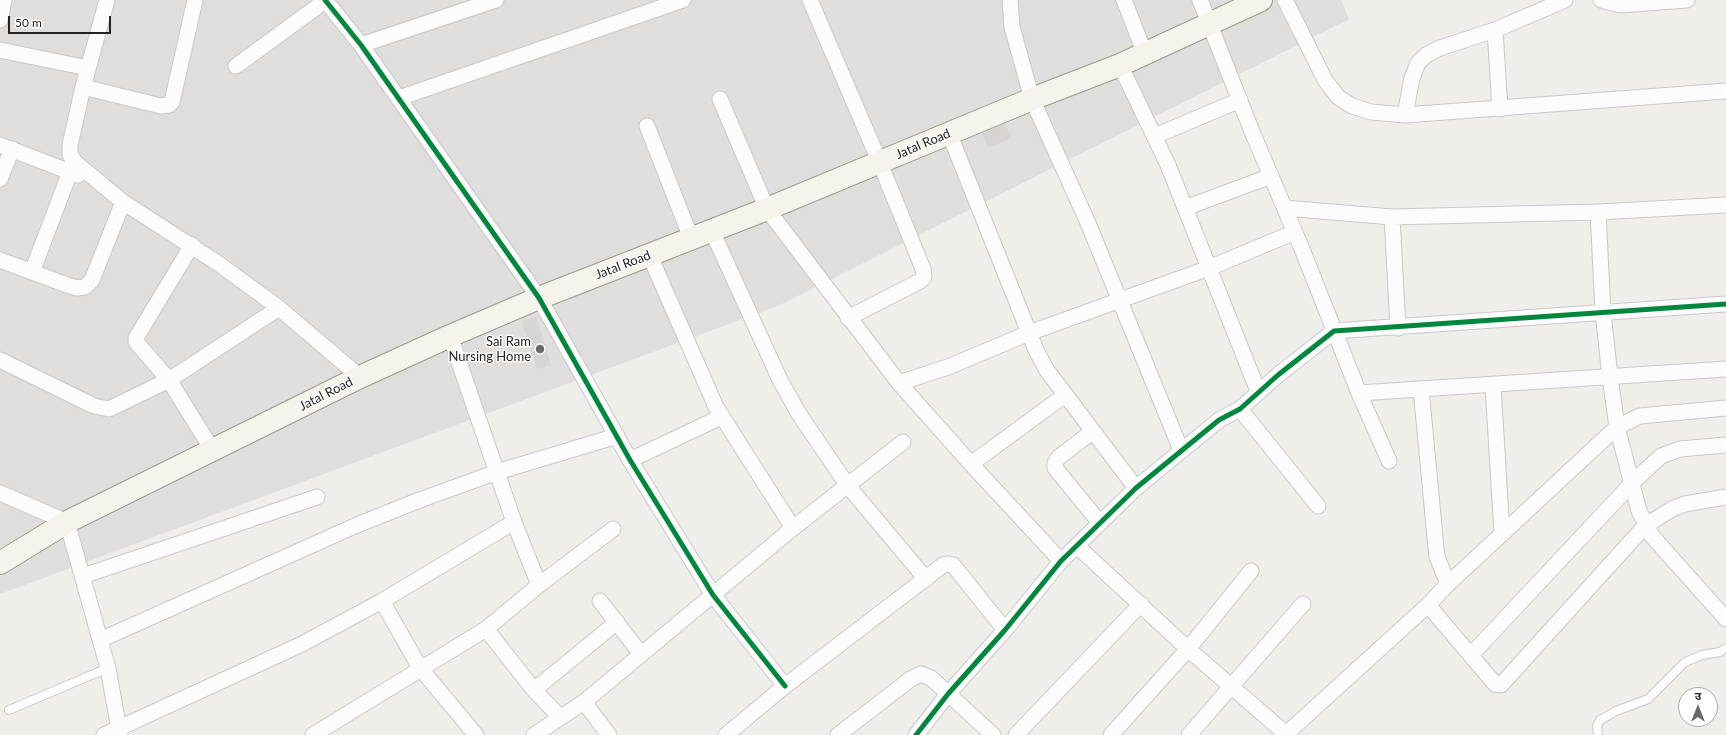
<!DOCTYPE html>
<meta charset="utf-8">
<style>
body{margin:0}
#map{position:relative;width:1726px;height:735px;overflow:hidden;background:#f0eeeb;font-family:Lato,"Noto Sans Devanagari",sans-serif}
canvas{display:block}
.north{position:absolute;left:1678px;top:687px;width:40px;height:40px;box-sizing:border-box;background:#fff;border:1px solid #a7a7a7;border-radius:50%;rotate:0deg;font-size:11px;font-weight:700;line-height:16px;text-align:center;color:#222}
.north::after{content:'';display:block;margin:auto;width:14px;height:18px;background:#6a6968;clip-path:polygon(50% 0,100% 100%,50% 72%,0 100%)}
.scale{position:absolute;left:8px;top:16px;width:103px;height:18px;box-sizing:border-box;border:2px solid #222;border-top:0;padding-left:5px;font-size:12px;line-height:14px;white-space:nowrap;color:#222;-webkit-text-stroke:3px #fff;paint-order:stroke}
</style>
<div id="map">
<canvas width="1726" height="735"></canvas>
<div class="north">उ</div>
<div class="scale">50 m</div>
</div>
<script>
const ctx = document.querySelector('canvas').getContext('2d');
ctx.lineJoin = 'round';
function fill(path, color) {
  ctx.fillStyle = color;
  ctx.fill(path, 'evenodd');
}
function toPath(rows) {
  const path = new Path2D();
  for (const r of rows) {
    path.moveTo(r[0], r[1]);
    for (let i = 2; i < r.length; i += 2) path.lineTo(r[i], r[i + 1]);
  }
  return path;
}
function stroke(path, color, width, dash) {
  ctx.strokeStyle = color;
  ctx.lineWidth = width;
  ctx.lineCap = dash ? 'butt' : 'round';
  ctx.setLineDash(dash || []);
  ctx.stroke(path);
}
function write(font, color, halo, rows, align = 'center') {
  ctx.font = font + ' Lato,sans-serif';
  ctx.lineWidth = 3;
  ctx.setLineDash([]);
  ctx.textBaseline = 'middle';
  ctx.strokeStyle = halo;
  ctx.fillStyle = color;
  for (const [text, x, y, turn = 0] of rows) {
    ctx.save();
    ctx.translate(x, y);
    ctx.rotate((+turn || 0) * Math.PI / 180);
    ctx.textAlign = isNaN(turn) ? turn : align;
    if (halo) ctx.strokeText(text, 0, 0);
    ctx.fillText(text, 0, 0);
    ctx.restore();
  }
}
fill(toPath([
 [0,0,1341,0,1349,19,780,305,0,594]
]), '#dfdedc');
fill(toPath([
 [1005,124,1011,138,988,148,982,133],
 [536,317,551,365,537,369,522,321]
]), '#d7d4d2');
const lane = toPath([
 [9,710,108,668],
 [1598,735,1597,726,1600,720,1616,711,1648,699,1685,662,1702,655,1720,652,1726,648]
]);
const street = toPath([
 [107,0,83,87,70,145,70,155,76,163,123,202,219,264,279,308,360,377],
 [325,0,361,45,539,298,630,460,713,595,785,686],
 [810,0,880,163,923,269,924,277,920,281,848,318],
 [1010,0,1012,27,1032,99,1088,223,1181,450],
 [1124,0,1145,54],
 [1200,0,1253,134,1302,249,1359,393,1389,461],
 [1285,0,1325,80,1338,97,1352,106,1371,112,1405,115,1726,91],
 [1601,0,1620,5,1687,0],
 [0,20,4,0],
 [1495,30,1500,109],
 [361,45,496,0],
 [0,50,88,68],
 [1120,65,1168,165,1258,391],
 [236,66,325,1],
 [83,87,161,106,169,105,172,102,195,0],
 [399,98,683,0],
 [720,99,767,209,899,383,971,464,1061,561],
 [1405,115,1412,78,1418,63,1426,55,1440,48,1495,30,1565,0],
 [647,126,691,238],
 [949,133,1036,350,1046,369,1136,488],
 [1155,136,1240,100],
 [0,145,78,175],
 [0,179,12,149],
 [1185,208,1271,176],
 [1285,208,1392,217,1598,212,1726,205],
 [1598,212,1603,312,1610,377,1617,427,1639,511,1652,536,1726,619],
 [1392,217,1398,328],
 [712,231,780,380,799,414,848,486,926,579],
 [192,245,136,338,136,342,169,380,213,451],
 [649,254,716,407,793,528],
 [0,260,67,285,77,288,85,287,92,280,123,202],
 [32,272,70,172],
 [450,336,514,522,539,585],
 [0,360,94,406,109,409,169,380,279,308],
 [899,383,948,367,1029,333,1209,268,1295,232],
 [1493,386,1502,534],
 [1421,389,1436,548,1437,557,1448,584],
 [1359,393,1726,369],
 [1240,409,1318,506],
 [1093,431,1058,458,1055,463,1055,468,1100,523],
 [630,460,721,417],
 [971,464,1065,395],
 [0,493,67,522,108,668,120,735],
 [1077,546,1188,649,1286,734],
 [83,576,317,497],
 [382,601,420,668,476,735],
 [600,601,641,654],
 [1428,605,1495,684,1501,685,1645,526,1672,509,1685,504,1726,497],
 [486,629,534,690,560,717],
 [100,640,357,525,417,501,497,472,617,436],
 [1471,655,1633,482,1661,456,1680,449,1726,445],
 [534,690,617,622],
 [584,702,609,735],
 [104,735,302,644,382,601,514,522],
 [313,735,486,629,539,585,613,529],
 [534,735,584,702,793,528,903,442],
 [726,735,785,686,943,565,949,564,953,565,1005,630],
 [838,735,912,678,921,674,931,678,993,735],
 [916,735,948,694,1005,630,1061,561,1136,488,1219,420,1240,409,1278,375,1334,331,1726,304],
 [1016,735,1141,604],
 [1111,735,1188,649,1251,571],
 [1189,735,1303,604],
 [1285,735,1428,605,1448,584,1617,427,1640,416,1726,408]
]);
const secondary = toPath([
 [0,563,67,522,360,377,450,336,539,298,767,209,1032,99,1120,65,1261,0]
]);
stroke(lane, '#c9c8c7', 10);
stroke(street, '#c9c8c7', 17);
stroke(secondary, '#999a82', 24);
stroke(lane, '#fdfcfc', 8);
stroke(street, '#fdfcfc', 15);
stroke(secondary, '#f4f4ed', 22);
stroke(toPath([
 [325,0,361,45,539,298,630,460,713,595,785,686],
 [916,735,948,694,1005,630,1061,561,1136,488,1219,420,1240,409,1278,375,1334,331,1726,304]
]), '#00873e', 5);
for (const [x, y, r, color] of [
 [540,349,5,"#6a6968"]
]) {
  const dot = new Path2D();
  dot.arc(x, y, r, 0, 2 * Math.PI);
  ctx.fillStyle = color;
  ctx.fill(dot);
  stroke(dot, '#fff', 1.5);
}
write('13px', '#222', '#fff', [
 ["Jatal Road",923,144,-23],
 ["Jatal Road",623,265,-21],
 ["Jatal Road",326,394,-27]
]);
write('13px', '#222', '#fff', [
 ["Sai Ram",531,342],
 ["Nursing Home",531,357]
], 'right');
</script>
